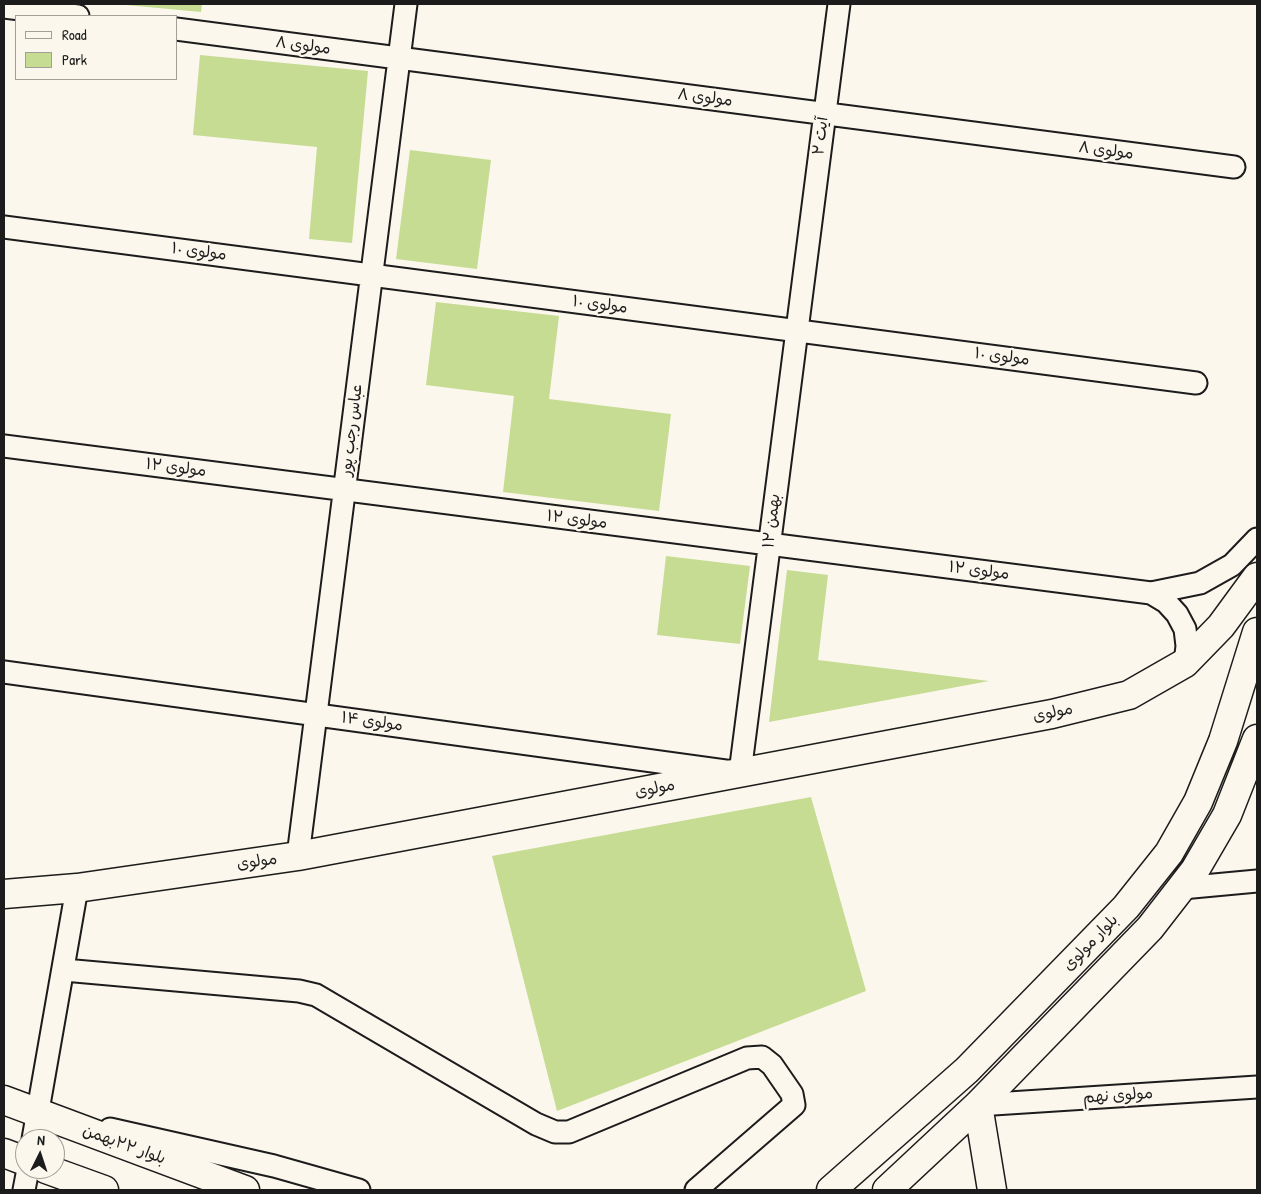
<!DOCTYPE html>
<meta charset="utf-8">
<style>
body{margin:0}
#map{position:relative;width:1261px;height:1194px;overflow:hidden;background:#fbf7ec;font-family:"Patrick Hand",sans-serif}
canvas{display:block}
.frame{position:absolute;inset:0;border:5px solid #1c1c1c;pointer-events:none}
.legend{position:absolute;left:15px;top:15px;width:162px;height:65px;box-sizing:border-box;background:#fbf7ec;border:1px solid #a29f99;margin:0;padding:6px 9px;list-style:none;font-size:15px;color:#1c1c1c}
.legend li{display:flex;align-items:center;gap:10px;height:25px}
.legend b{width:25px;border:1px solid #a29f99}
.north{position:absolute;left:15px;top:1129px;width:50px;height:50px;box-sizing:border-box;background:#fbf7ec;border:1px solid #a29f99;border-radius:50%;rotate:4deg;font-size:14px;font-weight:700;line-height:20px;text-align:center;color:#1c1c1c}
.north::after{content:'';display:block;margin:auto;width:18px;height:22px;background:#1c1c1c;clip-path:polygon(50% 0,100% 100%,50% 72%,0 100%)}
</style>
<div id="map">
<canvas width="1261" height="1194"></canvas>
<div class="frame"></div>
<ul class="legend">
<li><b style="height:6px;background:#fbf7ec"></b>Road</li>
<li><b style="height:14px;background:#c5dc92"></b>Park</li>
</ul>
<div class="north">N</div>
</div>
<script>
const ctx = document.querySelector('canvas').getContext('2d');
ctx.lineJoin = 'round';
function fill(path, color) {
  ctx.fillStyle = color;
  ctx.fill(path, 'evenodd');
}
function toPath(rows) {
  const path = new Path2D();
  for (const r of rows) {
    path.moveTo(r[0], r[1]);
    for (let i = 2; i < r.length; i += 2) path.lineTo(r[i], r[i + 1]);
  }
  return path;
}
function stroke(path, color, width, dash) {
  ctx.strokeStyle = color;
  ctx.lineWidth = width;
  ctx.lineCap = dash ? 'butt' : 'round';
  ctx.setLineDash(dash || []);
  ctx.stroke(path);
}
function write(font, color, halo, rows, align = 'center') {
  ctx.font = font + ' "Patrick Hand","Playpen Sans Arabic",sans-serif';
  ctx.lineWidth = 4.5;
  ctx.setLineDash([]);
  ctx.textBaseline = 'middle';
  ctx.strokeStyle = halo;
  ctx.fillStyle = color;
  for (const [text, x, y, turn = 0] of rows) {
    ctx.save();
    ctx.translate(x, y);
    ctx.rotate((+turn || 0) * Math.PI / 180);
    ctx.textAlign = isNaN(turn) ? turn : align;
    if (halo) ctx.strokeText(text, 0, 0);
    ctx.fillText(text, 0, 0);
    ctx.restore();
  }
}
fill(toPath([
 [115,4,202,4,201,12],
 [200,55,368,71,352,243,309,239,317,147,193,135],
 [410,150,491,160,477,269,396,259],
 [436,302,559,316,549,399,671,414,659,511,503,492,514,396,426,385],
 [666,556,750,566,740,644,657,635],
 [787,570,828,575,818,660,989,681,769,722],
 [811,797,866,991,557,1111,492,856]
]), '#c5dc92');
const street = toPath([
 [4,7,78,16],
 [176,29,1234,167],
 [4,227,1196,383],
 [4,446,1151,593,1200,583,1232,565,1257,539],
 [1151,593,1166,602,1177,614,1185,629,1187,646,1185,663],
 [4,672,740,773,839,4],
 [298,856,406,4],
 [1182,888,1257,881],
 [64,970,299,991,316,995,536,1124,555,1132,569,1132,747,1058,762,1057,772,1065,792,1094,794,1105,696,1190],
 [978,1105,1257,1087],
 [110,1129,274,1166,359,1190],
 [33,1139,77,888],
 [24,1190,28,1169]
]);
const secondary = toPath([
 [4,894,77,888,298,856,1052,714,1129,695,1185,663,1221,626,1257,577],
 [4,1100,245,1190],
 [978,1105,992,1190],
 [4,1153,25,1161],
 [46,1169,104,1190],
 [831,1190,967,1070,1126,907,1169,853,1198,802,1223,741,1257,632],
 [887,1190,978,1105,1150,928,1195,870,1227,815,1257,739]
]);
stroke(street, '#1c1c1c', 25);
stroke(secondary, '#1c1c1c', 31);
stroke(street, '#fbf7ec', 21);
stroke(secondary, '#fbf7ec', 28);
write('16px', '#1c1c1c', '#fbf7ec', [
 ["مولوی ۸",303,46,7],
 ["مولوی ۸",705,98,7],
 ["آیت ۲",821,136,-83],
 ["مولوی ۸",1106,151,7],
 ["مولوی ۱۰",199,252,7],
 ["مولوی ۱۰",600,305,7],
 ["مولوی ۱۰",1002,357,7],
 ["عباس رجب پور",352,430,-83],
 ["مولوی ۱۲",176,468,7],
 ["مولوی ۱۲",577,520,7],
 ["بهمن ۱۲",772,521,-83],
 ["مولوی ۱۲",979,571,7],
 ["مولوی",1053,713,-12],
 ["مولوی ۱۴",372,722,8],
 ["مولوی",655,789,-11],
 ["مولوی",257,862,-8],
 ["بلوار مولوی",1091,943,-46],
 ["مولوی نهم",1118,1096,-4],
 ["بلوار ۲۲بهمن",124,1145,20]
]);
</script>
